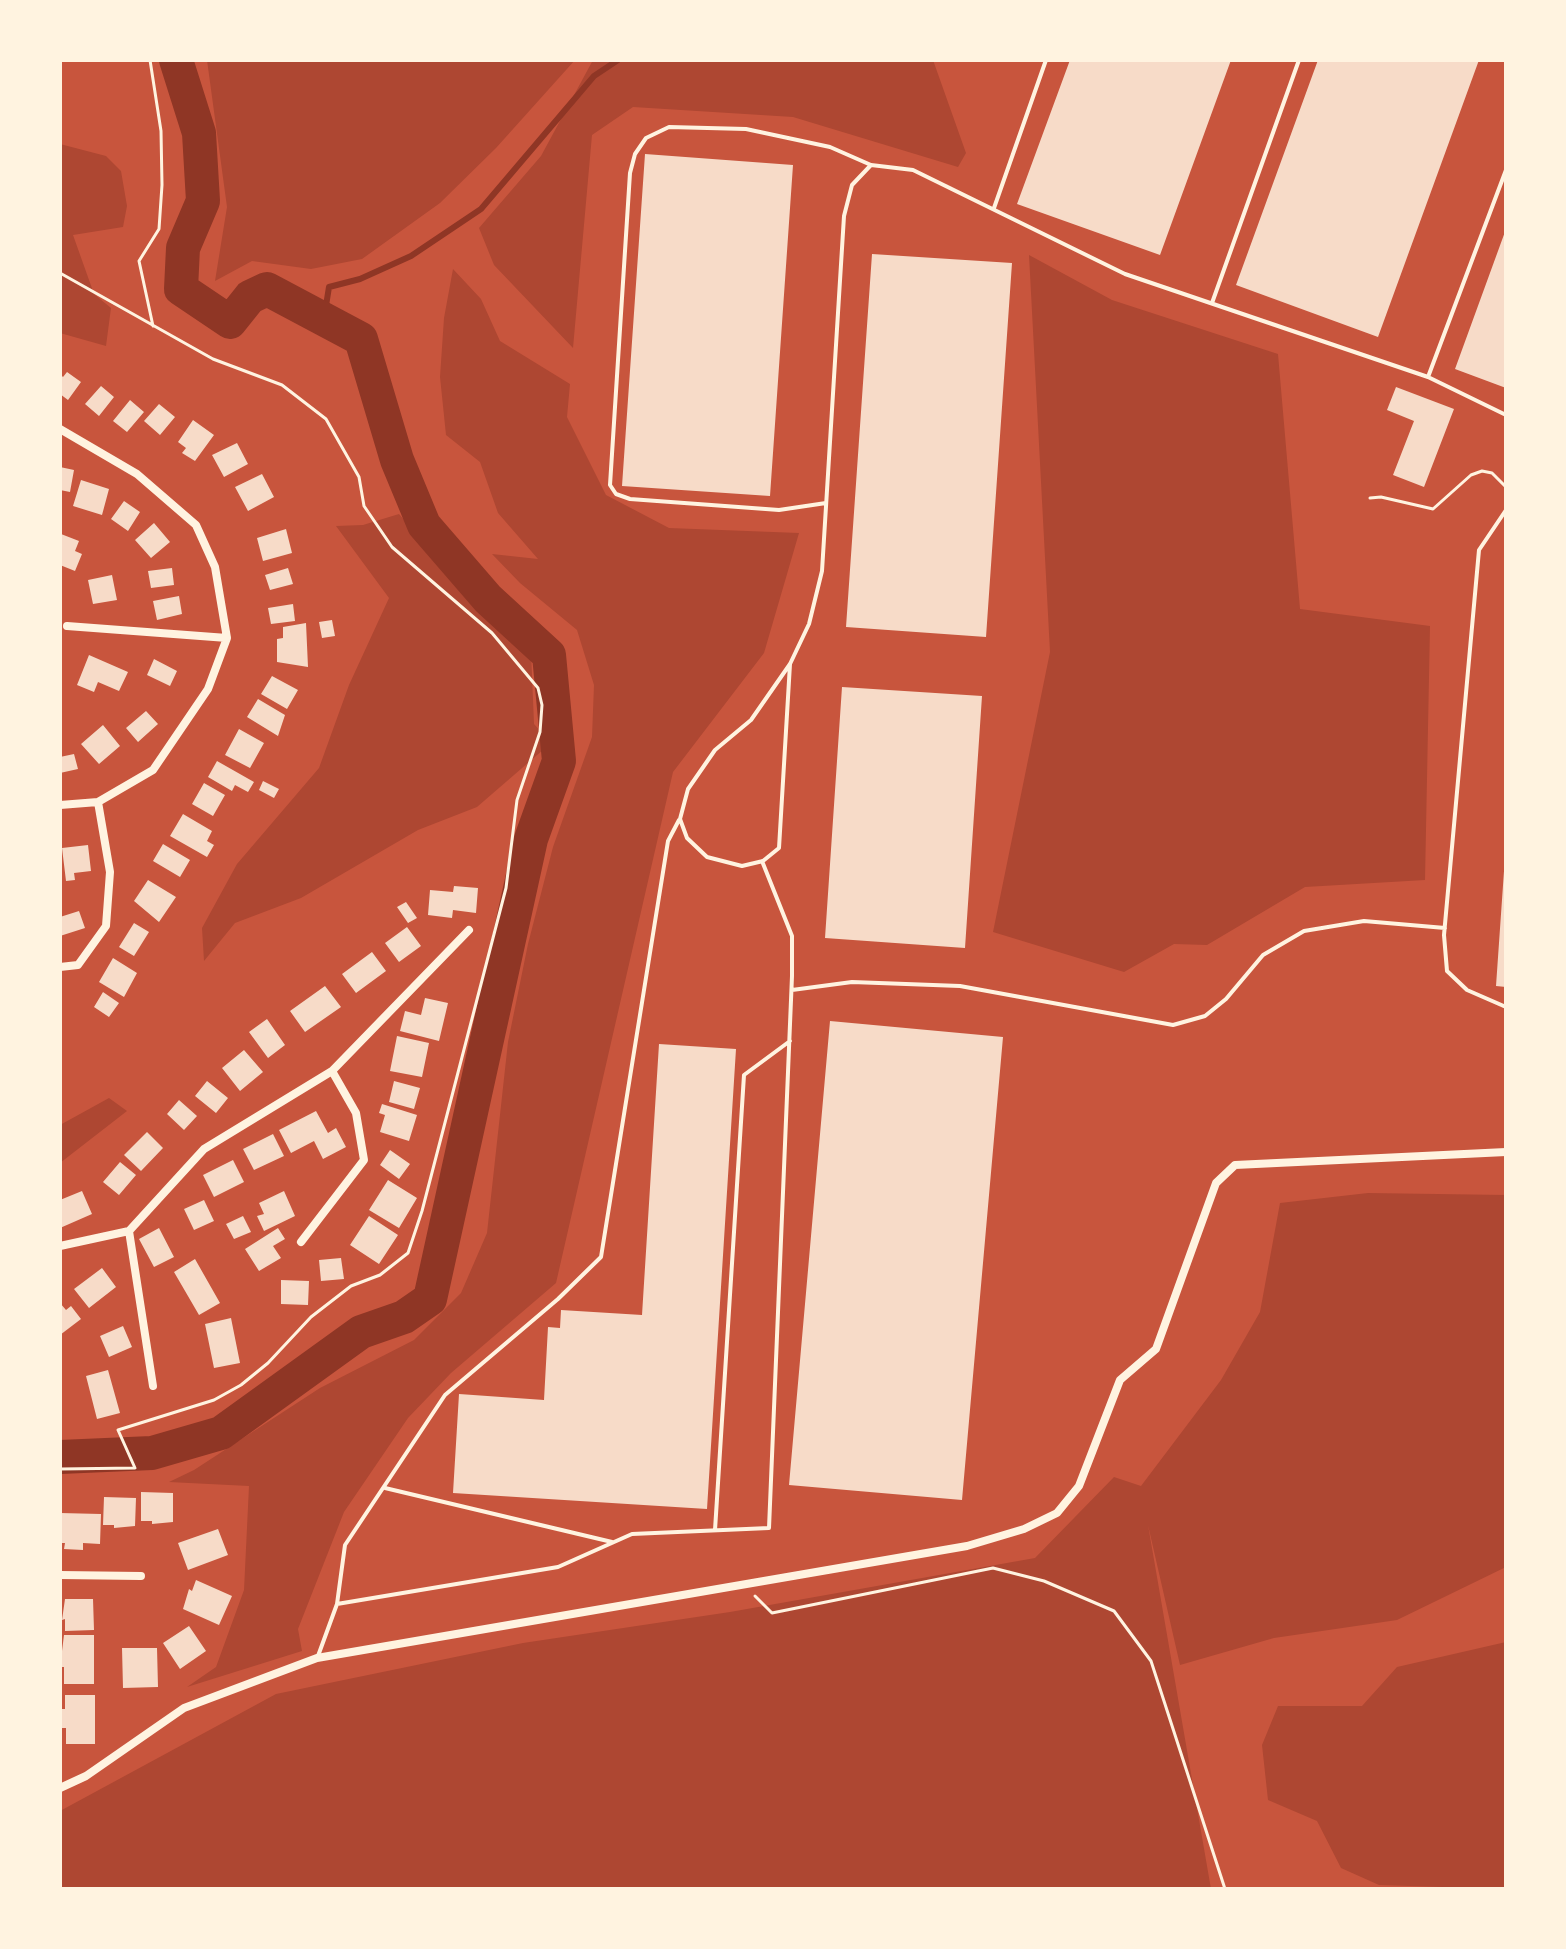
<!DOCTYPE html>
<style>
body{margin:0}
#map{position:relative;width:1566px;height:1949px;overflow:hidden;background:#c8553d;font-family:Barlow,sans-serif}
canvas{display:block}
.frame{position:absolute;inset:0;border:62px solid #fff3e0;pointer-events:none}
</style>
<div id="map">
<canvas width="1566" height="1949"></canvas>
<div class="frame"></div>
</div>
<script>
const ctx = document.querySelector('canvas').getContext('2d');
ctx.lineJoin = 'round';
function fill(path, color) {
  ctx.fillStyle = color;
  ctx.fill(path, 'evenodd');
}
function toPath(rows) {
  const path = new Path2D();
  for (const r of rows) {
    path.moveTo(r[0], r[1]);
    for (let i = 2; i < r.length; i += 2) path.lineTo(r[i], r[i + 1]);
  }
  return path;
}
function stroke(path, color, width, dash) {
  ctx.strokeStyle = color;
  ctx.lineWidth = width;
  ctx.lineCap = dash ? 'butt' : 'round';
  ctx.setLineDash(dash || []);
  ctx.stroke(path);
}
fill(toPath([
 [207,60,575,60,496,148,440,203,362,259,311,269,252,261,215,281,227,207],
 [593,60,933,60,966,153,958,167,793,117,633,107,592,135,573,348,494,265,479,228,541,156],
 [60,144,106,156,121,171,127,206,123,227,73,235,94,294,111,308,106,346,60,333],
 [1029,255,1112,300,1278,354,1300,609,1430,626,1425,880,1305,887,1207,945,1174,944,1124,972,993,932,1050,652],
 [453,269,481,299,500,341,570,384,567,417,606,495,669,528,799,533,764,653,673,772,556,1283,451,1373,408,1418,344,1512,298,1629,302,1651,187,1687,216,1667,244,1590,249,1486,169,1482,194,1470,320,1388,414,1340,461,1293,487,1233,508,1042,528,944,553,847,592,737,594,685,577,630,520,583,492,554,538,559,498,513,480,462,446,435,440,377,444,318],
 [399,514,466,593,531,651,534,724,551,743,477,807,418,830,301,898,235,923,204,961,202,928,237,864,319,768,349,685,389,598,336,526,363,525],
 [109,1098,127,1111,60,1163,60,1125],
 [1368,1193,1506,1195,1506,1567,1397,1620,1274,1638,1180,1665,1148,1525,1211,1889,60,1889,60,1811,276,1694,523,1643,730,1612,1035,1558,1114,1477,1141,1486,1221,1380,1260,1312,1280,1203],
 [1506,1642,1506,1889,1379,1885,1341,1868,1317,1821,1268,1800,1262,1745,1278,1706,1362,1706,1397,1667]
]), '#ae4732');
stroke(toPath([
 [324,318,329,287,360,279,411,256,481,209,594,76,618,60]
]), '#8f3625', 6);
stroke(toPath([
 [60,1457,152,1453,221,1433,361,1332,404,1317,430,1299,531,839,559,761,549,655,488,599,424,525,397,460,361,339,267,289,250,297,230,322,181,289,183,248,203,201,199,133,176,60]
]), '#8f3625', 34);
fill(toPath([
 [1070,60,1231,60,1160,255,1017,204],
 [1318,60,1479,60,1378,337,1236,285],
 [645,154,793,165,770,496,622,486],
 [1506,229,1506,388,1455,369],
 [872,254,1012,263,986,637,846,627],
 [67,372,81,382,68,400,60,394,60,374,63,377],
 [101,386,114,397,99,416,85,404],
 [1396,387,1454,409,1424,487,1393,475,1414,421,1387,410],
 [130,400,144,412,127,432,113,421],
 [159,404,175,417,160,435,144,421],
 [193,420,214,435,195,461,182,453,186,448,178,442],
 [237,443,248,464,224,477,212,455],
 [60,467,74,470,70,492,60,490],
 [262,474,274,497,248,511,235,487],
 [81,480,109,489,102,515,73,506],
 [124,501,140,512,128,531,111,519],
 [154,523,170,542,151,558,135,540],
 [286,529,292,553,263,561,257,538],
 [61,534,79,541,75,551,82,554,75,571,60,565],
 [172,568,174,585,151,588,148,571],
 [288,568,293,584,270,590,265,575],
 [112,575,117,600,93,604,88,580],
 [179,596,182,614,157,620,153,601],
 [293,604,295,621,271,624,268,608],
 [332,620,335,636,322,638,319,622],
 [306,623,308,667,277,662,277,639,283,638,283,627],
 [89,655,128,672,119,691,98,682,94,692,77,685],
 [154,659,177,671,170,686,147,675],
 [272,676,298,690,287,709,261,694],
 [842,687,982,696,965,948,825,938],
 [258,699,285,715,278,736,247,717],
 [146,711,158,724,138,742,126,728],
 [103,725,120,746,99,764,81,744],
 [239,729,264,743,250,768,225,755],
 [74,754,78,769,60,773,60,757],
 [217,761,254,782,248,792,235,785,232,791,208,777],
 [263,781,279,789,274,798,259,790],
 [204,783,225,795,213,816,192,804],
 [183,814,212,831,207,841,214,845,207,857,170,836],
 [163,844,190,860,180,877,153,861],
 [88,845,91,871,74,873,75,880,66,881,62,848],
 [1504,871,1506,871,1506,987,1496,986],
 [148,880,176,897,159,922,134,901],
 [454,886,478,888,476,913,453,910,452,918,428,915,430,890,453,892],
 [406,902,417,918,408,923,397,907],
 [79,911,85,928,60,936,60,917],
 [134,923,149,932,134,956,119,947],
 [407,927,421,946,399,962,385,943],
 [372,952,386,971,356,993,342,974],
 [113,958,137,973,124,997,99,982],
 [325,986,341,1007,305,1032,290,1011],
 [103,992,119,1003,109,1017,94,1007],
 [425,998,448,1003,439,1041,400,1031,405,1011,421,1015],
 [267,1019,285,1045,268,1058,249,1032],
 [830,1021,1003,1037,962,1500,789,1485],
 [397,1036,429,1043,422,1077,390,1071],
 [659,1044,736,1049,707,1509,453,1493,459,1394,544,1400,548,1327,560,1328,561,1310,642,1315],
 [244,1050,263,1072,240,1091,222,1068],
 [207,1081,228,1098,216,1113,195,1096],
 [394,1081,420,1088,414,1109,389,1102],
 [179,1100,197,1116,184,1130,167,1114],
 [382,1104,417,1115,409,1141,380,1132,385,1115,379,1113],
 [316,1111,328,1133,336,1128,346,1147,323,1159,314,1141,291,1153,279,1130],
 [147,1132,163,1148,141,1171,124,1155],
 [273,1134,284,1156,254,1170,243,1149],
 [390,1150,410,1164,399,1179,380,1165],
 [233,1160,244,1182,214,1197,203,1175],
 [120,1162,136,1175,119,1195,103,1182],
 [388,1180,417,1198,399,1228,369,1210],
 [82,1191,92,1214,60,1228,60,1200],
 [284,1191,295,1216,264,1231,257,1216,264,1214,259,1203],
 [204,1200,214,1221,194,1230,184,1209],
 [243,1216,251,1232,234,1239,226,1224],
 [369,1216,398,1235,379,1264,350,1245],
 [159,1228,174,1257,154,1267,139,1239],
 [278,1228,285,1239,273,1246,281,1258,259,1271,245,1249],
 [341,1258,344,1279,321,1281,319,1260],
 [195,1259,220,1303,199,1315,174,1272],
 [102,1268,116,1287,89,1308,74,1289],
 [281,1280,309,1281,308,1305,281,1304],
 [60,1303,66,1310,71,1306,81,1319,60,1335],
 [231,1318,240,1363,214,1368,205,1324],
 [123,1326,132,1347,109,1357,100,1336],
 [108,1370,120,1413,97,1419,86,1376],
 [141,1492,173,1493,173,1522,152,1524,152,1521,141,1521],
 [104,1497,136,1498,135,1526,114,1528,114,1525,103,1525],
 [60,1513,101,1514,100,1544,83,1543,83,1550,64,1549,65,1543,60,1543],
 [218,1529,228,1555,188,1570,178,1543],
 [196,1580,232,1596,219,1625,183,1609,189,1589,192,1591],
 [65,1599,93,1599,94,1630,65,1631,65,1619,62,1620],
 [189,1626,206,1651,180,1669,163,1643],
 [64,1635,94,1635,94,1684,64,1684,64,1667,60,1667],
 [122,1648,157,1648,158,1687,123,1688],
 [65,1695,95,1695,95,1744,66,1744,66,1728,60,1728,60,1709,65,1709]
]), '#f7dbc8');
stroke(toPath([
 [150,60,161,131,162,185,159,229,139,261,153,326],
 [60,273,213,359,282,385,326,419,359,477,364,506,392,547,492,633,538,688,542,705,540,732,517,800,506,888,422,1211,408,1253,380,1275,351,1286,311,1317,268,1363,241,1385,214,1400,118,1430,135,1468,60,1469],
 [1370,498,1381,497,1433,509,1471,475,1482,471,1492,473,1506,487],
 [755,1596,772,1613,993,1568,1044,1581,1114,1611,1151,1661,1225,1889]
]), '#fff3e0', 3);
stroke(toPath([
 [994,208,1046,60],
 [1212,303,1299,60],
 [1428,377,1506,170],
 [826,503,779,510,630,499,616,494,610,485,630,173,635,154,646,138,669,127,746,129,830,147,871,165],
 [1506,510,1479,550,1444,935,1447,971,1467,990,1506,1007],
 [790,664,779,848,763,861,742,866,707,857,687,838,680,819,688,789,715,750,751,720,790,664,809,624,822,571,844,216,852,185,871,165,913,170,1125,274,1428,377,1506,415],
 [792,990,852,982,960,986,1173,1025,1205,1016,1226,999,1263,955,1304,931,1364,921,1445,928],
 [385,1488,612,1542],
 [715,1530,744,1075,790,1041],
 [337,1604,345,1545,445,1395,558,1299,601,1257,668,841,679,820],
 [318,1656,337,1604,558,1567,632,1534,769,1528,792,976,792,936,762,861]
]), '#fff3e0', 4);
stroke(toPath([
 [60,429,137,474,196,525,215,567,227,638,208,689,153,770,98,802,60,805],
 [67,626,227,638],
 [60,967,78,965,106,926,110,872,98,802],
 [129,1231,153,1386],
 [301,1242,364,1160,356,1113,332,1071],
 [60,1246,129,1231,204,1149,332,1071,469,930],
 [60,1575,141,1576],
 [60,1788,86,1776,184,1708,317,1658,967,1546,1024,1529,1057,1513,1079,1486,1120,1380,1156,1349,1216,1183,1235,1165,1506,1152]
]), '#fff3e0', 8);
</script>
